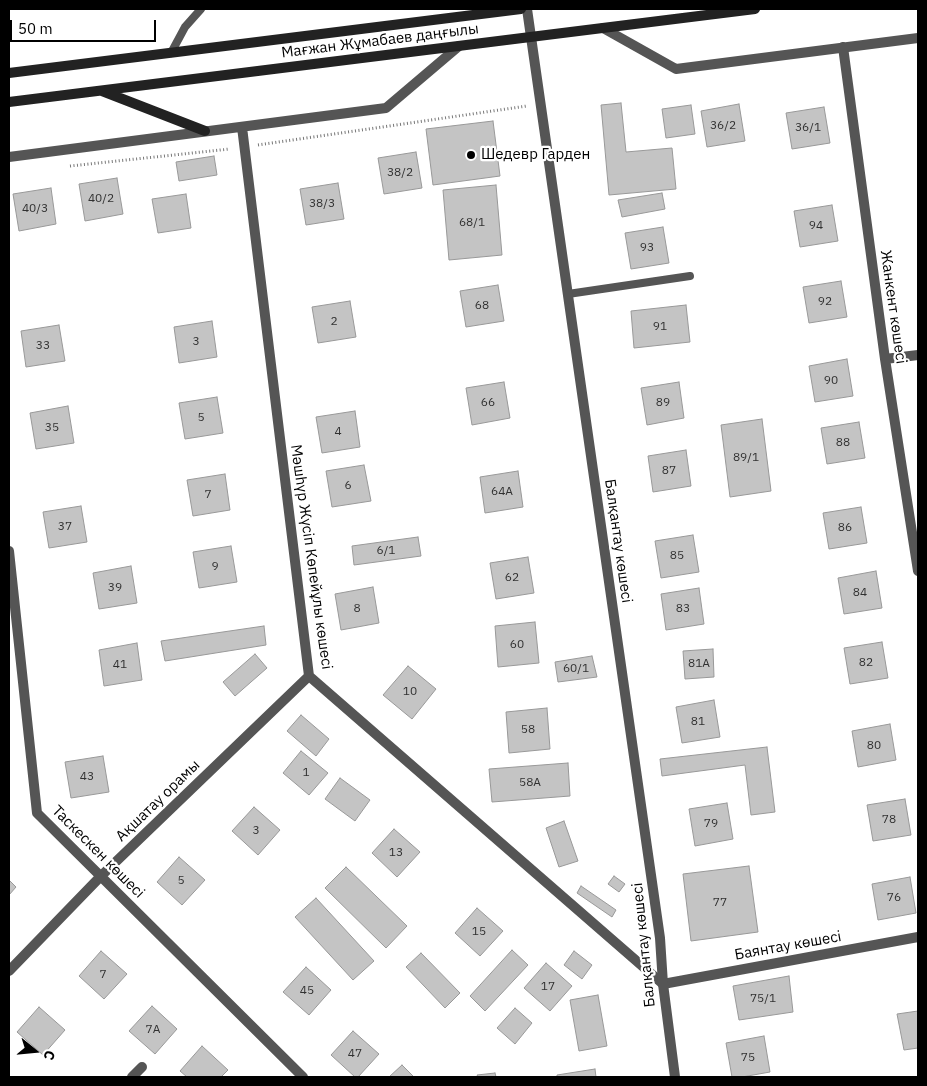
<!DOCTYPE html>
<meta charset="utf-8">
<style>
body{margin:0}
#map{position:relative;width:927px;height:1086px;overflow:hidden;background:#fff;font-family:"IBM Plex Sans",sans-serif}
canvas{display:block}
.frame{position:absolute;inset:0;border:10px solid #000;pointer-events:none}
.north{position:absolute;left:10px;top:1026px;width:50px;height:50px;-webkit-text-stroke:4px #fff;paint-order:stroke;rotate:107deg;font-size:14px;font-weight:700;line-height:20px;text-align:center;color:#000}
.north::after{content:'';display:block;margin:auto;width:18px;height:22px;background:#000;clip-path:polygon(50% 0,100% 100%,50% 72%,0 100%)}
.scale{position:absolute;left:10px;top:20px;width:146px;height:22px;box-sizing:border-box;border:2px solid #000;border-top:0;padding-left:6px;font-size:15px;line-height:18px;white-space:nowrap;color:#000;-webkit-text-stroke:4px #fff;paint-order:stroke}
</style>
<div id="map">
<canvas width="927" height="1086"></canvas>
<div class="frame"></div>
<div class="north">С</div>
<div class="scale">50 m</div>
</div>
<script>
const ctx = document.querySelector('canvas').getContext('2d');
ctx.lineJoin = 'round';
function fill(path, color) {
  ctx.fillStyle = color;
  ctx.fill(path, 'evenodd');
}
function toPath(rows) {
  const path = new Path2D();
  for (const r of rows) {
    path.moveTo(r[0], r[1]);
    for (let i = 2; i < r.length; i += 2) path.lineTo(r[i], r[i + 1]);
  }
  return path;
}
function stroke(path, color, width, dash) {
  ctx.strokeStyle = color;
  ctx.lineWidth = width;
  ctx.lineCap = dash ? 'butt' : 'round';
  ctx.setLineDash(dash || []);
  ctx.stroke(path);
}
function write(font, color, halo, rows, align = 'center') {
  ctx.font = font + ' "IBM Plex Sans",sans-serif';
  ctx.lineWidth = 4.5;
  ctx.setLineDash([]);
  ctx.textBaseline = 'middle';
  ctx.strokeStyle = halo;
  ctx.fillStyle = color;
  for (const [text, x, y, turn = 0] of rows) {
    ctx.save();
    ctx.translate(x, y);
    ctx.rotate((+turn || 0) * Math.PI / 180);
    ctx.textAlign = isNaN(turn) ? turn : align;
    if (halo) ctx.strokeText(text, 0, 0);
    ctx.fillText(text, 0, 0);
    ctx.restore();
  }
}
const building = toPath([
 [621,103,626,152,672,148,676,189,609,195,601,105,621,103],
 [739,104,745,141,707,147,701,111,739,104],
 [691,105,695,134,666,138,662,109,691,105],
 [824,107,830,143,792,149,786,113,824,107],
 [493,121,500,176,433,185,426,129,493,121],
 [416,152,422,188,384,194,378,158,416,152],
 [214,156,217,175,179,181,176,162,214,156],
 [117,178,123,214,85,221,79,184,117,178],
 [338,183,344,219,306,225,300,189,338,183],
 [496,185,502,255,449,260,443,190,496,185],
 [51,188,56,224,19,231,13,194,51,188],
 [662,193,665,209,622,217,618,200,662,193],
 [186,194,191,228,158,233,152,199,186,194],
 [832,205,838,241,800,247,794,211,832,205],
 [663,227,669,263,631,269,625,233,663,227],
 [841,281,847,317,809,323,803,287,841,281],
 [498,285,504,321,466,327,460,291,498,285],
 [350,301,356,337,318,343,312,307,350,301],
 [686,305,690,342,634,348,631,311,686,305],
 [212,321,217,357,179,363,174,327,212,321],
 [59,325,65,361,26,367,21,331,59,325],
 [847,359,853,396,815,402,809,366,847,359],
 [504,382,510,418,472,425,466,388,504,382],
 [679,382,684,418,647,425,641,388,679,382],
 [217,397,223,433,185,439,179,403,217,397],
 [68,406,74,443,36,449,30,413,68,406],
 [355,411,360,447,322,453,316,417,355,411],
 [762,419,771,491,730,497,721,425,762,419],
 [859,422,865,458,827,464,821,428,859,422],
 [686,450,691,486,653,492,648,456,686,450],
 [364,465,371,501,332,507,326,471,364,465],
 [518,471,523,507,485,513,480,477,518,471],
 [225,474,230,510,193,516,187,480,225,474],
 [81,506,87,542,49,548,43,512,81,506],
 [861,507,867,543,829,549,823,513,861,507],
 [693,535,699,572,661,578,655,541,693,535],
 [418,537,421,556,354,565,352,546,418,537],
 [231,546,237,582,199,588,193,552,231,546],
 [528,557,534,593,496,599,490,563,528,557],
 [131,566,137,603,99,609,93,573,131,566],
 [876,571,882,608,844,614,838,578,876,571],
 [373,587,379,623,341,630,335,594,373,587],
 [699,588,704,624,666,630,661,594,699,588],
 [535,622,539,663,498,667,495,626,535,622],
 [264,626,266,645,165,661,161,641,264,626],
 [882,642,888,678,850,684,844,648,882,642],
 [137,643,142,680,104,686,99,650,137,643],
 [713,649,714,677,685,679,683,651,713,649],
 [255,654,267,668,235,696,223,682,255,654],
 [592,656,597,677,558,682,555,662,592,656],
 [408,666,436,689,412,719,383,695,408,666],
 [714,700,720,737,682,743,676,707,714,700],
 [547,708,550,749,509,753,506,712,547,708],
 [301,715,329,739,316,756,287,731,301,715],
 [890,724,896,760,858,767,852,731,890,724],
 [767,747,775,812,751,815,745,765,662,776,660,759,767,747],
 [301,751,328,773,309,795,283,773,301,751],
 [103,756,109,792,71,798,65,762,103,756],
 [568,763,570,796,492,802,489,769,568,763],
 [340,778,370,800,355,821,325,799,340,778],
 [905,799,911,835,873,841,867,805,905,799],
 [727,803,733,839,695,846,689,809,727,803],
 [254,807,280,830,258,855,232,831,254,807],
 [564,821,578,861,559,867,546,828,564,821],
 [394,829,420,852,397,877,372,853,394,829],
 [179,857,205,880,182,905,157,882,179,857],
 [749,866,758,932,691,941,683,874,749,866],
 [346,867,407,926,386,948,325,888,346,867],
 [614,876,625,884,619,892,608,884,614,876],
 [910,877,916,913,878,920,872,884,910,877],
 [9,880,16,887,9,895,9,880],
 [581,886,616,910,612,917,577,893,581,886],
 [316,898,374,961,353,980,295,917,316,898],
 [477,908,503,931,480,956,455,933,477,908],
 [512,950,528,965,485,1011,470,996,512,950],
 [101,951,127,974,104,999,79,976,101,951],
 [574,951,592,965,582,979,564,965,574,951],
 [421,953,460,993,445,1008,406,967,421,953],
 [546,963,572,986,550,1011,524,988,546,963],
 [306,967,331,990,309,1015,283,992,306,967],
 [789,976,793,1012,739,1020,733,986,789,976],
 [598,995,607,1046,579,1051,570,1000,598,995],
 [152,1006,177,1029,155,1054,129,1031,152,1006],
 [39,1007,65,1030,43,1055,17,1032,39,1007],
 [515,1008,532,1023,515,1044,497,1028,515,1008],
 [918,1011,918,1048,904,1050,897,1014,918,1011],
 [353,1031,379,1054,358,1077,355,1077,331,1055,353,1031],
 [764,1036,770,1072,742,1077,732,1077,726,1043,764,1036],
 [202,1046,228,1070,221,1077,187,1077,180,1071,202,1046],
 [402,1065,414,1077,389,1077,402,1065],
 [595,1069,596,1077,557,1077,557,1075,595,1069],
 [495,1073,496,1077,478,1077,477,1075,495,1073]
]);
fill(building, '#c4c4c4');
stroke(building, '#999', 1);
stroke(toPath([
 [258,145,527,106],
 [70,166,230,149]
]), '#777', 3, [1, 2.5]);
stroke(toPath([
 [171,53,185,27,201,9],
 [568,294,690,276]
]), '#555', 8);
stroke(toPath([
 [603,28,676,69,918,38],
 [843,47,885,359,918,571],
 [242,127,309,676,663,984,918,937],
 [9,157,386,108,459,46],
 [885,359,918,355],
 [9,551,37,813,303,1077],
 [9,971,101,876,309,676],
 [132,1077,142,1067]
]), '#555', 10);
stroke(toPath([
 [527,9,660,938,663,984,675,1077]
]), '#555', 10);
stroke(toPath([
 [9,73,521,9],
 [102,91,205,131],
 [9,102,755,9]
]), '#222', 10);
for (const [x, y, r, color] of [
 [471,155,5,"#000"]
]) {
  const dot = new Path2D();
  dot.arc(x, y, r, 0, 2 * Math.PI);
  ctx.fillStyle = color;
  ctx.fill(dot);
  stroke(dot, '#fff', 2);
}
write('12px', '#313131', null, [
 ["36/2",723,126],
 ["36/1",808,128],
 ["38/2",400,173],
 ["40/2",101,199],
 ["38/3",322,204],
 ["40/3",35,209],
 ["68/1",472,223],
 ["94",816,226],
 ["93",647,248],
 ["92",825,302],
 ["68",482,306],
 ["2",334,322],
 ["91",660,327],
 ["3",196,342],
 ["33",43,346],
 ["90",831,381],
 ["66",488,403],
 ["89",663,403],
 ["5",201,418],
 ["35",52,428],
 ["4",338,432],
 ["88",843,443],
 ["89/1",746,458],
 ["87",669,471],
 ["6",348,486],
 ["64А",502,492],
 ["7",208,495],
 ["37",65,527],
 ["86",845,528],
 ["6/1",386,551],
 ["85",677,556],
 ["9",215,567],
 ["62",512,578],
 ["39",115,588],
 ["84",860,593],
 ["8",357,609],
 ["83",683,609],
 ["60",517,645],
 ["82",866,663],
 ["81А",699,664],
 ["41",120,665],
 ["60/1",576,669],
 ["10",410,692],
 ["81",698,722],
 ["58",528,730],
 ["80",874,746],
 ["1",306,773],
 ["43",87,777],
 ["58А",530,783],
 ["78",889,820],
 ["79",711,824],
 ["3",256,831],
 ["13",396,853],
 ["5",181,881],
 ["76",894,898],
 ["77",720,903],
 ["15",479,932],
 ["7",103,975],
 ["17",548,987],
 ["45",307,991],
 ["75/1",763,999],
 ["7А",153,1030],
 ["47",355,1054],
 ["75",748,1058]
]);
write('15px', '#000', '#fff', [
 ["Мағжан Жұмабаев даңғылы",380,41,-7],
 ["Жанкент көшесі",893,307,82],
 ["Балқантау көшесі",618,541,82],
 ["Мәшһүр Жүсіп Көпейұлы көшесі",311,557,82],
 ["Ақшатау орамы",158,801,-44],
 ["Таскескен көшесі",98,852,45],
 ["Балқантау көшесі",644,945,-96],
 ["Баянтау көшесі",788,946,-10]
]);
write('15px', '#000', '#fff', [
 ["Шедевр Гарден",481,155]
], 'left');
</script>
